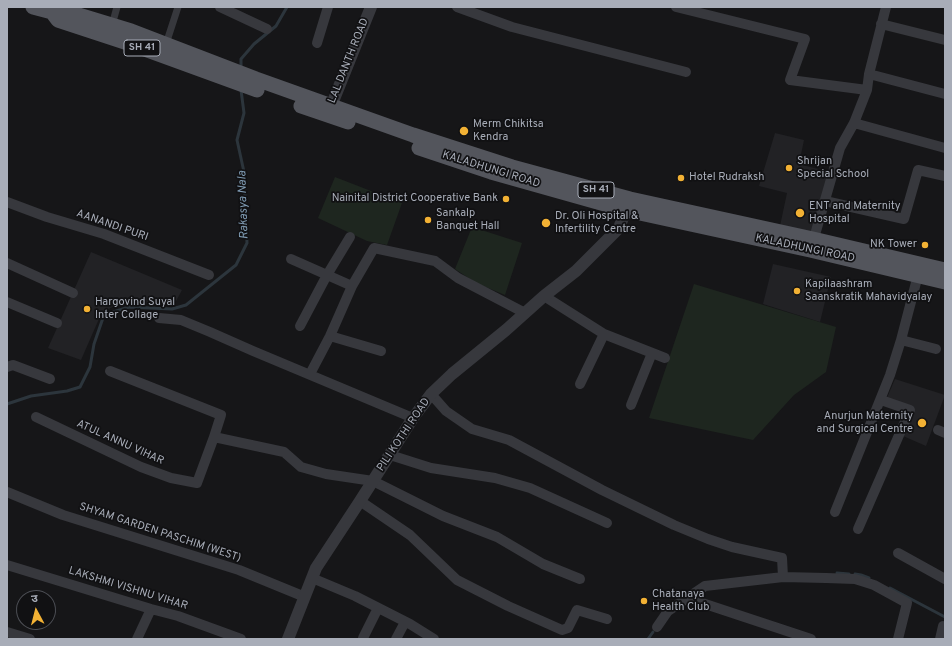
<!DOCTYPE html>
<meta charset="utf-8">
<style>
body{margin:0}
#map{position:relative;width:952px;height:646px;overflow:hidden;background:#161618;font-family:Overpass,"Noto Sans Devanagari",sans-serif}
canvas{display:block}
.frame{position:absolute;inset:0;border:8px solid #a8adb8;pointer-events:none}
.north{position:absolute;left:16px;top:590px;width:40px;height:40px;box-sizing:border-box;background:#111113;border:1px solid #4d4f55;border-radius:50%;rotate:353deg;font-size:11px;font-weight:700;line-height:16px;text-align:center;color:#a8adb8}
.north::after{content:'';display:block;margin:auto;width:14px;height:18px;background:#f2b134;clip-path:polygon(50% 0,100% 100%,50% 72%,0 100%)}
</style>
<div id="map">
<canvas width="952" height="646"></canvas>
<div class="frame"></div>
<div class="north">उ</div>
</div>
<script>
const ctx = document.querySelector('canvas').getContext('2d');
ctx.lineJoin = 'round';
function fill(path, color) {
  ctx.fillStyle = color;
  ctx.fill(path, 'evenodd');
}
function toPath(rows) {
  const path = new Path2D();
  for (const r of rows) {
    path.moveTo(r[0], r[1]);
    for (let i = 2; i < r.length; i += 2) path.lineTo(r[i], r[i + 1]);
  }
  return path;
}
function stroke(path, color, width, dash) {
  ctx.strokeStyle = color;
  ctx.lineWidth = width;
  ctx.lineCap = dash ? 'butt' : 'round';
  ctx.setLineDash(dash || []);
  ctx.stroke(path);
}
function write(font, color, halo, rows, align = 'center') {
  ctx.font = font + ' Overpass,sans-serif';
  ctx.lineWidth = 3.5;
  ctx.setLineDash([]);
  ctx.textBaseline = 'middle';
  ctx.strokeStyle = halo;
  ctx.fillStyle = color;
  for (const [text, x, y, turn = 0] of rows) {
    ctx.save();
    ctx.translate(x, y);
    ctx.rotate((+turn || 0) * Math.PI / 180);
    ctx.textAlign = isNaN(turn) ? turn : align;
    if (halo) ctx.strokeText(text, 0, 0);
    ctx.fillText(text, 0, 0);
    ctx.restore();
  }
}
fill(toPath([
 [775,133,804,140,799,164,829,172,812,234,780,226,787,193,759,186],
 [91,252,182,290,174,305,156,305,134,302,121,303,102,312,81,360,48,348],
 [773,264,831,277,820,322,763,304],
 [895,379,945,395,926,446,903,436,914,411,886,400]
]), '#222225');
fill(toPath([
 [335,177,402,203,387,245,367,241,318,218],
 [472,227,522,243,505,295,476,283,455,269],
 [694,284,836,327,826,372,794,395,753,440,649,418]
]), '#1e261f');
stroke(toPath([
 [241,69,241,59,254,44,276,26,287,7],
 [7,404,31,396,67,391,80,387,90,367,94,344,104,315,129,307,172,309,186,305,236,265,247,243,244,172,237,140,244,113,241,90],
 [837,573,849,574],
 [855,574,861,575,869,578],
 [890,588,945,617],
 [648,639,653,632]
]), '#2c353c', 3);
stroke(toPath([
 [112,25,117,7],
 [166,44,178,7]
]), '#37383d', 7);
stroke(toPath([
 [220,7,267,29],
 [457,7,512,27,686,72],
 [676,7,805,39,790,80,867,90],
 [881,24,945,40],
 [317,43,328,7],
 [869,74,945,94],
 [854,123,945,148],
 [825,201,904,219,918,170,945,176],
 [7,202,47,217,104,234,209,275],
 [812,245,840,148,854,123,867,90,869,74,886,7],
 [291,259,352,286],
 [7,263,73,293],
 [544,296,604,334,665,358],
 [7,302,57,323],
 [159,318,181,320,210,332,253,351,413,418],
 [300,326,327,275,350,237],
 [330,336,381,351],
 [901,340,936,349],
 [7,367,13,365,50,379],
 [110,371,221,415,214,437],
 [310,374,330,336,352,286,374,248,435,261,458,278,525,313],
 [580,384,604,334],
 [431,394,446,411,472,429,509,440,602,490,674,525,708,539,732,547,782,558,783,577],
 [631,405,652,353],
 [36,417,141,467,171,478,197,483,214,437,284,452,301,467,326,474,373,481,443,516,497,537,543,564,580,579],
 [938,430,945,433],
 [390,455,431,468,495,478,530,488,607,523],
 [7,492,63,515,239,570,305,597],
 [360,501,410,535,457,580,508,606,562,630,568,628,577,610,607,619],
 [835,512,890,375,901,340,918,275],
 [858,529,910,410,881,400],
 [898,553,945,579],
 [7,565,151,609,178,616,241,639],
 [312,578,355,596,410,624,434,639],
 [687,598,811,639],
 [657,627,668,611,705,586,783,577,826,578,855,579,874,585,907,603,898,639],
 [7,632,30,639],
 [363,638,378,608],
 [137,639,151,609],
 [396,639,405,622],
 [940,639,943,626]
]), '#37383d', 10);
stroke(toPath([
 [328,114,371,7],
 [288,639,316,568,360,501,413,418,431,394,452,374,506,330,544,296,576,271,619,228,629,202]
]), '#37383d', 12);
stroke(toPath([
 [33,7,52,12,62,10,131,31,256,79,413,135,512,167,630,199,813,239,945,270],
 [52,12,58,20,128,43,257,90],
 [301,106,348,122],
 [419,148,491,172,626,210,810,250,945,282]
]), '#53555c', 15);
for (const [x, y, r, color] of [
 [464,131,5,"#f2b134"],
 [789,168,4,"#f2b134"],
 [681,178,4,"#f2b134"],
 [506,199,4,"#f2b134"],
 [800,213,5,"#f2b134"],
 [428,220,4,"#f2b134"],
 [546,223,5,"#f2b134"],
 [925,245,4,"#f2b134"],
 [797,291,4,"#f2b134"],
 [87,309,4,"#f2b134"],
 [922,423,5,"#f2b134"],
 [644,601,4,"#f2b134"]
]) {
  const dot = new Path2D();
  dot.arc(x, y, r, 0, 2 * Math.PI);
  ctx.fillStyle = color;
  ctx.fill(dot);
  stroke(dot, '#111113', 1.5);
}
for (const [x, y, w] of [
 [142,48,36],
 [596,190,36]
]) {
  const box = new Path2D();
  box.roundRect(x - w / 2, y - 8, w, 16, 3);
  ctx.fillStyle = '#111113';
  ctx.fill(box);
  stroke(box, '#a8adb8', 1);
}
write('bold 10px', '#a8adb8', null, [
 ["SH 41",142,48],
 ["SH 41",596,190]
]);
write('11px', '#a8adb8', '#111113', [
 ["LAL DANTH ROAD",349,61,-68],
 ["KALADHUNGI ROAD",491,170,17],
 ["AANANDI PURI",112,226,19],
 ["KALADHUNGI ROAD",805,249,12],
 ["PILI KOTHI ROAD",404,435,-56],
 ["ATUL ANNU VIHAR",120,443,24],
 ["SHYAM GARDEN PASCHIM (WEST)",160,533,18],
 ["LAKSHMI VISHNU VIHAR",128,589,17]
]);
write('11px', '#a8adb8', '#111113', [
 ["Merm Chikitsa",473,125],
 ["Kendra",473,138],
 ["Shrijan",797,162],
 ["Special School",797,175],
 ["Hotel Rudraksh",689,178],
 ["Nainital District Cooperative Bank",498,199,"right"],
 ["ENT and Maternity",809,207],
 ["Hospital",809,220],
 ["Sankalp",436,214],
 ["Banquet Hall",436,227],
 ["Dr. Oli Hospital &",555,217],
 ["Infertility Centre",555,230],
 ["NK Tower",917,245,"right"],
 ["Kapilaashram",805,285],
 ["Saanskratik Mahavidyalay",805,298],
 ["Hargovind Suyal",95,303],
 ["Inter Collage",95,316],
 ["Anurjun Maternity",913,417,"right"],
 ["and Surgical Centre",913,430,"right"],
 ["Chatanaya",652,595],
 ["Health Club",652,608]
], 'left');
write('italic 12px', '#7f9bb3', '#111113', [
 ["Rakasya Nala",244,205,-92]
]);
</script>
